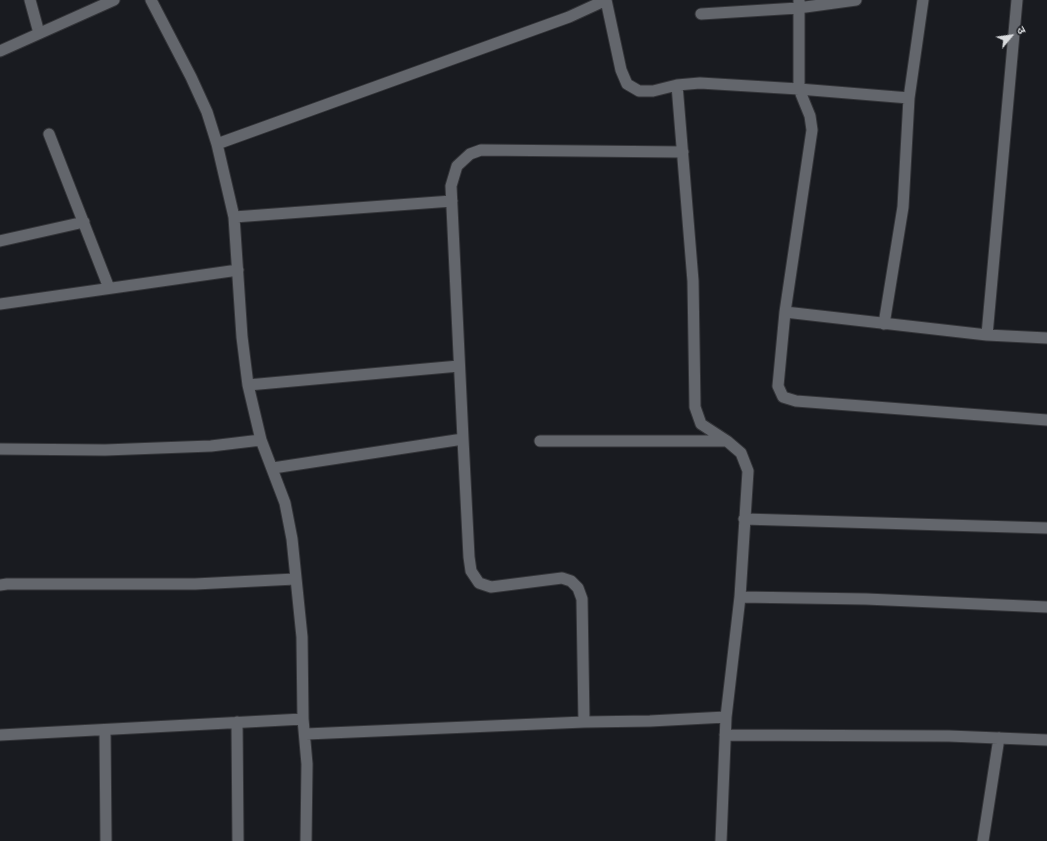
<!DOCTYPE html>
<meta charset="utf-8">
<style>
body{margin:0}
#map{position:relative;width:1047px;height:841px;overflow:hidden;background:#191b20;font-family:Montserrat,"Noto Sans Devanagari",sans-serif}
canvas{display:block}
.north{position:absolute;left:991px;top:16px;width:40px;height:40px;-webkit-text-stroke:3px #191b20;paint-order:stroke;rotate:61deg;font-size:11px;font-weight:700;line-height:16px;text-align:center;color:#d9dbde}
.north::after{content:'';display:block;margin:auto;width:14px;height:18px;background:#d9dbde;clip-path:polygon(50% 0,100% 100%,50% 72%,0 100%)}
</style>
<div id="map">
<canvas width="1047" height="841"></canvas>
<div class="north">उ</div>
</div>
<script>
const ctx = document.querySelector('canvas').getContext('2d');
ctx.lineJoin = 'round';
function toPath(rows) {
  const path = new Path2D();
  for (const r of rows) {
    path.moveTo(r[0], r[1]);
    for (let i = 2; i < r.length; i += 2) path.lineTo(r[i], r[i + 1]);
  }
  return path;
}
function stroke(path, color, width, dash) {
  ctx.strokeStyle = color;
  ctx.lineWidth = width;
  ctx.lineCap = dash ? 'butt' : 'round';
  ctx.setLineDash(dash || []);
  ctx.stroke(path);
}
const minor = toPath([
 [30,0,39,33],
 [151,0,191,77,207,112,217,144,234,217,242,337,248,385,261,440,285,503,292,539,302,637,303,719,307,764,306,841],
 [606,0,621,70,627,84,639,91,653,91,677,85,693,281,695,407,701,424,727,441,741,453,748,471,740,597,726,717,721,841],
 [799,0,799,89,810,116,812,130,785,312,778,386,783,397,796,401,1047,420],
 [701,14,798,8,856,0],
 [677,85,700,83,799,89,909,98],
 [49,134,109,288],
 [217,144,569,17,606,0],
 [234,217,452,201],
 [0,241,84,222],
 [0,304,238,270],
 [785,312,987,335,1047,338],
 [884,324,903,207,909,98,923,0],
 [987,335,1017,0],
 [248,385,459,366],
 [463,439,451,186,457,166,470,154,481,150,683,152],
 [540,441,726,441],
 [0,449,105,450,211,446,261,440],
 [273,468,463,439,469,557,471,571,479,583,491,587,562,578,571,581,578,588,582,599,584,722,650,721,726,717],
 [744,519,1047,528],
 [0,585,7,584,195,584,295,579],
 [740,597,866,599,1047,607],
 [237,722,238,841],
 [105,730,106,841],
 [306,734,584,722],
 [0,735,303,719],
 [725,735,949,736,1047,740],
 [983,841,999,738]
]);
const tertiary = toPath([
 [0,51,114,0]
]);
stroke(minor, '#343539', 13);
stroke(tertiary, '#343539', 13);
stroke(minor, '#63666c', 11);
stroke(tertiary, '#63666c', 11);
</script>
